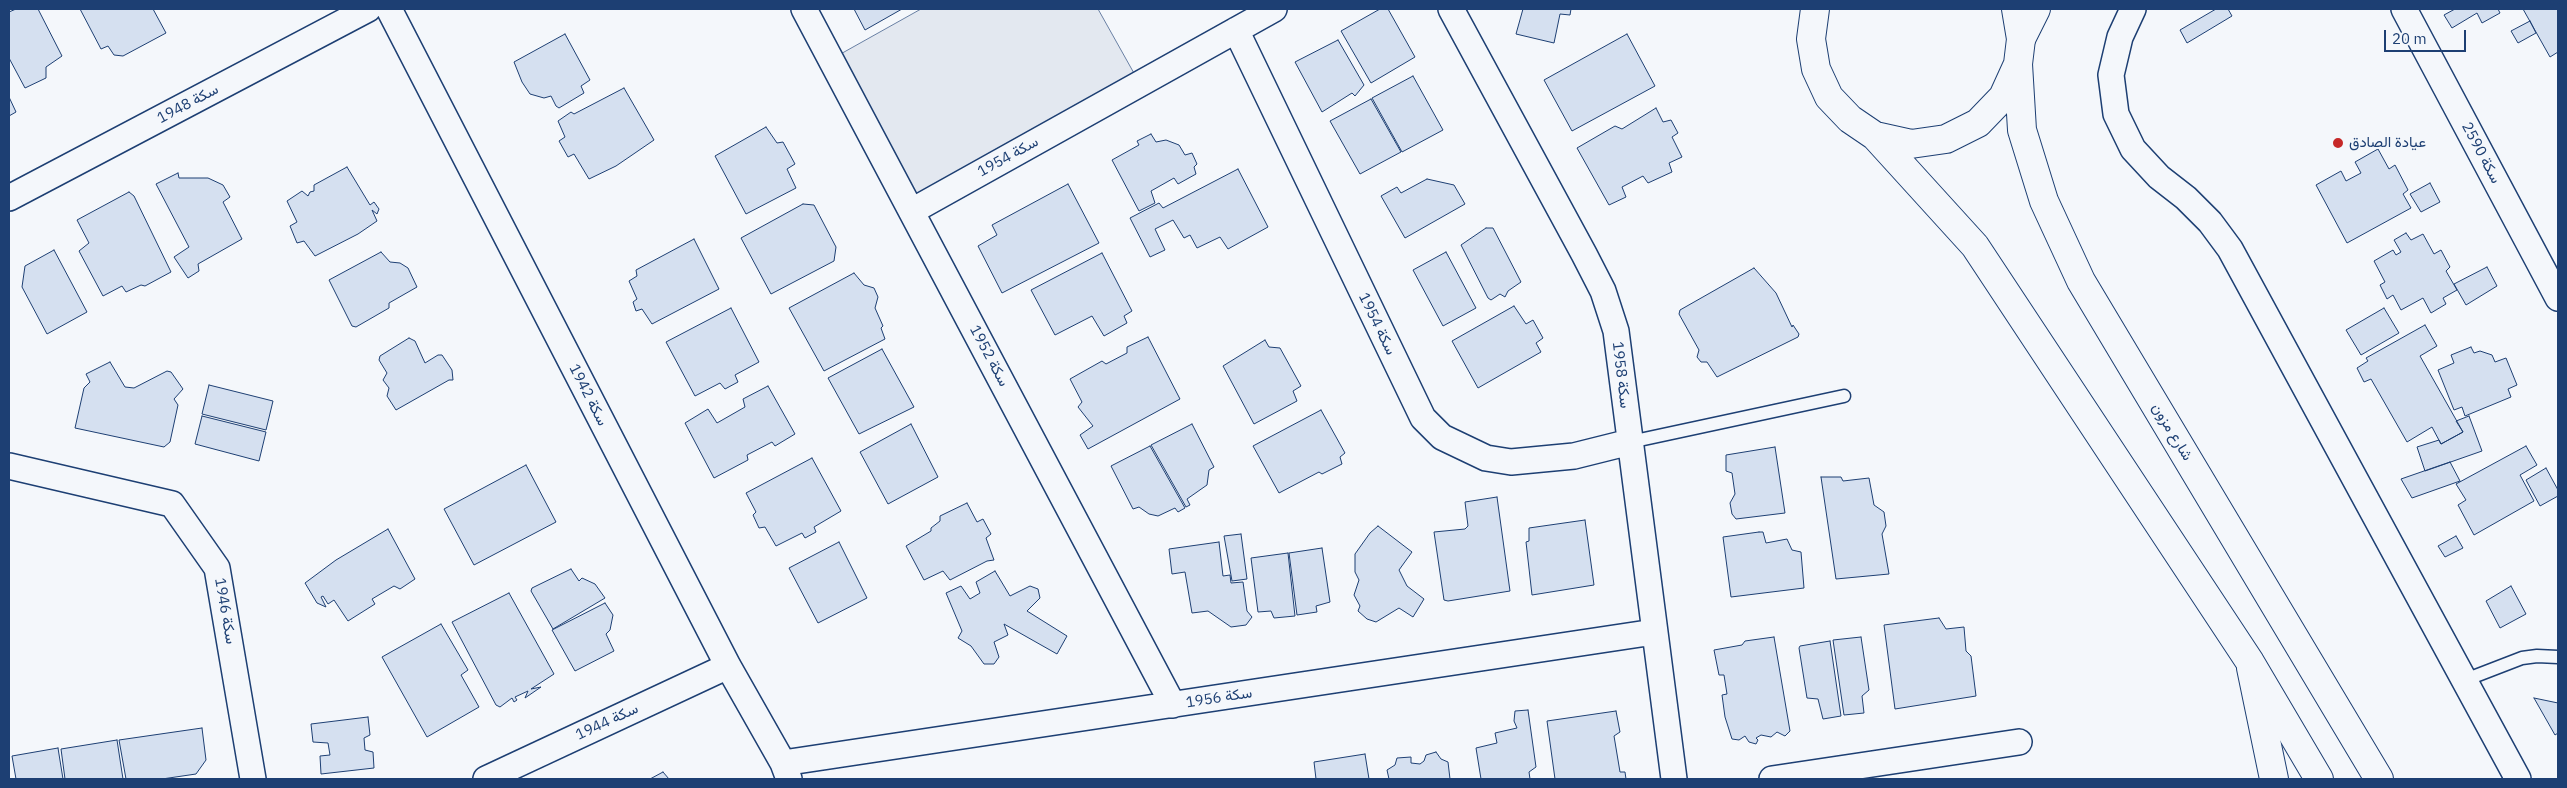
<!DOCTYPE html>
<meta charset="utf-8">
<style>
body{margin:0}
#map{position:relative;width:2567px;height:788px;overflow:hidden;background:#f4f7fb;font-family:"IBM Plex Sans",sans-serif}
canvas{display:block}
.frame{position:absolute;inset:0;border:10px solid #1d3f73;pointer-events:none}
.scale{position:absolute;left:2384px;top:30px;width:82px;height:22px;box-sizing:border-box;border:2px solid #1d3f73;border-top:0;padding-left:6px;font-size:15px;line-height:18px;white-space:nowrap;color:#1d3f73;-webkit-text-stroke:4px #f4f7fb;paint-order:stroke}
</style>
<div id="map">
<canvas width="2567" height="788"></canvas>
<div class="frame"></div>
<div class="scale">20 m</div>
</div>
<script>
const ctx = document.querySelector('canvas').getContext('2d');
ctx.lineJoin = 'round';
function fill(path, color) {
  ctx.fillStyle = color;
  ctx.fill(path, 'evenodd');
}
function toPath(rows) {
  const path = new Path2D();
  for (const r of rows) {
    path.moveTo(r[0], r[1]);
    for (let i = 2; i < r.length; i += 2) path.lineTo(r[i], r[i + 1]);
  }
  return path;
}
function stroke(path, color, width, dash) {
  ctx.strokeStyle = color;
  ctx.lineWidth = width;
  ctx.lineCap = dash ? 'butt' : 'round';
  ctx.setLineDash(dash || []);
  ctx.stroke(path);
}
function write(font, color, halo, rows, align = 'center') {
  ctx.font = font + ' "IBM Plex Sans",Vazirmatn,sans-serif';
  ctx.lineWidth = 4;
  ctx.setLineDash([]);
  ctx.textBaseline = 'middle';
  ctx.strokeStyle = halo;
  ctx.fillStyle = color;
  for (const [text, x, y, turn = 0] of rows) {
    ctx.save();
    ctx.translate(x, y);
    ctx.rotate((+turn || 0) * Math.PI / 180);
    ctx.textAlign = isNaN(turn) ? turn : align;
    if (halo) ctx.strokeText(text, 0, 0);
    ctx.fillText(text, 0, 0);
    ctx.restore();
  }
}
const parking = toPath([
 [921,9,1098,9,1135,75,915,202,837,56,921,9]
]);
fill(parking, '#e3e8f0');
stroke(parking, '#687fa3', 1);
const building = toPath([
 [16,9,38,9,62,56,46,67,46,78,25,88,9,58,9,12,16,9],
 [80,9,153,9,166,33,123,56,114,55,108,46,101,49,80,9],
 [854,9,902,9,865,30,854,9],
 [1380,9,1388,9,1415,57,1371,83,1341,31,1380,9],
 [1523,9,1571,9,1570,15,1560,14,1554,43,1516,34,1523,9],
 [2216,9,2228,9,2232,16,2187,43,2180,30,2216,9],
 [2455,9,2498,9,2500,13,2482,23,2477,13,2452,28,2444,15,2455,9],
 [2523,9,2558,9,2558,52,2550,57,2523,9],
 [2530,21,2536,33,2518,43,2511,31,2530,21],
 [565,34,590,80,581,86,584,93,559,108,556,106,551,96,544,98,530,94,522,82,514,62,565,34],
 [1627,34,1655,86,1572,131,1544,80,1627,34],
 [1338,40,1364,85,1355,96,1352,93,1322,112,1295,62,1338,40],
 [1413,76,1443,130,1402,152,1372,98,1413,76],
 [624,88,654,140,616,166,589,179,574,154,568,157,559,141,565,137,558,121,571,112,574,114,624,88],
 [9,97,16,112,9,116,9,97],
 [1371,99,1401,152,1360,174,1330,121,1371,99],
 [1656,108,1663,122,1671,120,1678,133,1672,137,1682,157,1669,163,1672,172,1648,183,1643,176,1622,187,1626,197,1609,205,1577,148,1615,126,1622,129,1656,108],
 [766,127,777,143,783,142,795,164,787,169,796,188,746,214,715,156,766,127],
 [1151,134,1156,142,1166,140,1179,145,1185,155,1192,153,1197,164,1194,167,1196,174,1178,184,1174,178,1151,191,1155,203,1139,211,1112,160,1139,145,1137,141,1151,134],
 [2378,149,2389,169,2395,165,2408,190,2403,194,2411,208,2347,243,2316,185,2341,171,2346,181,2361,173,2355,162,2378,149],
 [347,167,370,205,374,202,379,209,377,214,372,210,377,221,358,234,315,256,304,241,297,243,290,226,297,222,287,201,302,191,308,196,310,192,314,191,314,185,347,167],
 [1238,169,1268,227,1228,249,1220,237,1197,248,1190,235,1184,238,1173,220,1155,229,1165,250,1150,257,1130,218,1159,203,1163,208,1238,169],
 [178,173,179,178,208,178,223,185,230,197,223,202,242,239,198,264,199,271,188,278,174,257,189,247,156,184,178,173],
 [1427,179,1454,185,1465,204,1405,238,1381,196,1397,187,1401,193,1427,179],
 [2430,183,2440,202,2421,212,2410,194,2430,183],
 [1068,184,1099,243,1002,293,978,246,997,235,992,225,1068,184],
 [129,192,134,196,171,272,145,286,141,285,126,292,122,286,103,296,79,251,89,243,77,220,129,192],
 [803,204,814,205,836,247,834,261,771,294,741,238,803,204],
 [1486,228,1493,228,1521,282,1508,291,1505,297,1500,294,1491,300,1488,298,1461,245,1486,228],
 [2406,233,2411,240,2423,234,2434,254,2441,250,2450,267,2446,271,2457,290,2443,298,2446,304,2431,313,2423,298,2401,310,2393,295,2387,299,2380,285,2385,282,2374,261,2393,250,2396,255,2401,252,2394,240,2406,233],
 [694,239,719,289,652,324,642,309,636,311,633,302,637,299,629,281,637,276,636,270,694,239],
 [54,250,87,312,47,334,22,287,25,266,54,250],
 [381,252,390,262,400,263,408,268,417,287,389,303,389,308,356,327,352,326,329,280,381,252],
 [1446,252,1476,308,1443,326,1413,270,1446,252],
 [1102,253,1132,311,1124,316,1127,323,1104,336,1092,316,1055,335,1031,290,1102,253],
 [2487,267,2497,286,2466,305,2454,284,2487,267],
 [1754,268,1776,293,1792,327,1793,325,1799,334,1798,337,1717,377,1707,362,1701,362,1697,357,1699,350,1679,314,1680,310,1754,268],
 [854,273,864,285,874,288,878,297,875,308,883,326,881,328,885,339,824,371,789,308,854,273],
 [1514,306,1526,324,1533,320,1543,338,1536,343,1541,352,1478,388,1452,341,1514,306],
 [731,308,759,362,735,375,738,382,725,389,720,383,695,396,666,342,731,308],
 [2384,308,2399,333,2361,355,2346,330,2384,308],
 [2425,325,2437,346,2420,356,2463,432,2441,444,2432,427,2407,442,2371,379,2364,382,2357,368,2368,361,2366,358,2425,325],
 [1148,337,1180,399,1088,449,1080,435,1093,426,1078,407,1082,402,1070,379,1102,361,1106,364,1127,353,1127,347,1148,337],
 [409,338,415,341,425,363,438,355,442,355,452,370,453,380,449,380,396,410,387,396,389,388,383,380,387,373,379,360,380,356,409,338],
 [1265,340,1269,347,1280,348,1301,386,1293,391,1297,401,1254,424,1223,366,1265,340],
 [2471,347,2474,353,2480,351,2492,355,2495,362,2506,358,2517,385,2508,389,2511,397,2465,416,2462,407,2454,410,2438,370,2454,363,2451,355,2471,347],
 [882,349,914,407,859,434,828,378,882,349],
 [110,362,125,387,134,388,167,371,171,372,183,389,174,399,178,405,170,442,164,447,75,428,84,388,90,382,86,374,110,362],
 [209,385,273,401,266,430,202,414,209,385],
 [768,386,795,434,775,446,772,442,747,455,748,460,714,478,685,423,708,409,717,423,745,407,743,399,768,386],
 [1321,410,1345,453,1340,457,1342,464,1322,474,1319,472,1279,493,1253,446,1321,410],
 [202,416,266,432,259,461,195,444,202,416],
 [2469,416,2482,451,2425,471,2417,447,2439,440,2441,444,2463,432,2456,421,2469,416],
 [911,424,938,477,888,504,860,452,911,424],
 [1192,424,1214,467,1209,470,1207,485,1187,499,1190,505,1186,507,1151,445,1192,424],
 [1150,446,1185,508,1178,512,1175,508,1158,516,1149,514,1139,507,1133,509,1111,466,1150,446],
 [2526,446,2537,465,2520,475,2534,501,2474,535,2458,505,2466,500,2456,484,2526,446],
 [1775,447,1785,513,1736,519,1732,514,1730,503,1735,494,1732,473,1726,471,1726,455,1775,447],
 [812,458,841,511,814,527,816,532,805,538,802,533,776,546,765,527,759,528,753,515,756,512,746,493,812,458],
 [2450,462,2460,481,2412,498,2401,479,2450,462],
 [526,465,556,522,474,565,444,509,526,465],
 [2546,468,2558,490,2558,496,2540,506,2526,480,2546,468],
 [1821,477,1841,477,1843,481,1869,478,1874,505,1884,512,1886,526,1882,534,1889,574,1836,579,1821,477],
 [1497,497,1510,591,1448,601,1444,600,1434,532,1465,529,1468,526,1465,502,1497,497],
 [967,503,977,522,983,519,991,534,986,538,994,560,987,561,950,580,943,571,924,580,906,546,931,531,931,528,940,521,940,516,967,503],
 [1585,520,1594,585,1532,595,1526,542,1529,541,1529,528,1585,520],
 [1378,526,1412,552,1399,570,1407,586,1424,599,1413,617,1399,608,1376,622,1367,619,1358,611,1360,606,1354,595,1359,580,1355,572,1355,554,1370,533,1378,526],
 [388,529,415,579,400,589,394,586,372,599,375,604,348,621,334,600,328,604,323,596,321,597,326,607,317,603,305,583,336,560,388,529],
 [1759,532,1763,532,1766,543,1787,539,1792,550,1801,552,1804,588,1731,597,1723,537,1759,532],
 [1241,534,1247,579,1232,581,1224,536,1241,534],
 [2456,536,2463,548,2445,557,2438,546,2456,536],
 [839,542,867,598,818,623,789,568,839,542],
 [1219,542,1223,576,1230,575,1231,583,1243,582,1247,611,1252,617,1246,625,1231,627,1208,611,1192,613,1185,572,1172,574,1169,549,1219,542],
 [1322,548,1330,602,1316,606,1317,612,1297,615,1289,553,1322,548],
 [1288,553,1295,616,1274,618,1271,611,1258,612,1251,558,1288,553],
 [571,569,579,581,582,578,595,584,605,598,553,629,531,591,532,588,571,569],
 [995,571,1010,596,1030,586,1038,589,1040,598,1027,611,1067,636,1057,654,1004,624,1008,635,994,642,999,657,994,664,984,664,971,646,958,638,962,631,946,593,961,586,970,599,980,593,976,582,995,571],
 [2511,586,2526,614,2500,628,2486,601,2511,586],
 [509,593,554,674,531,689,541,687,525,698,528,691,515,697,517,700,514,702,512,698,500,707,496,705,452,622,509,593],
 [605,603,613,615,610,630,606,634,614,651,575,671,552,630,605,603],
 [1939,618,1946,629,1964,627,1966,651,1971,656,1976,696,1895,709,1884,625,1939,618],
 [441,624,468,670,461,675,479,707,427,737,382,657,441,624],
 [1774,637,1790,731,1785,736,1777,732,1771,737,1761,735,1756,738,1758,740,1756,744,1749,742,1745,736,1739,740,1732,739,1725,717,1722,695,1727,694,1724,675,1719,675,1714,650,1742,645,1745,641,1774,637],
 [1861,637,1869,690,1862,696,1864,713,1844,715,1833,640,1861,637],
 [1830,641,1841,716,1823,719,1818,699,1807,698,1799,648,1800,646,1830,641],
 [2534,698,2558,703,2558,733,2555,735,2534,698],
 [1528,710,1536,767,1529,772,1530,779,1481,779,1476,748,1497,743,1495,733,1517,728,1514,721,1515,711,1528,710],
 [1616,711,1620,732,1614,736,1620,772,1625,772,1626,779,1555,779,1547,721,1616,711],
 [368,717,370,735,364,738,365,750,373,752,374,768,321,774,320,756,330,755,328,743,313,742,311,724,368,717],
 [202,728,206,760,196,774,162,779,126,779,119,740,202,728],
 [117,740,123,779,65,779,61,749,117,740],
 [58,748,63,779,16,779,12,756,58,748],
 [1436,752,1441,759,1448,762,1450,779,1389,779,1387,770,1395,765,1397,758,1411,757,1411,763,1420,764,1424,761,1426,755,1436,752],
 [1365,754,1369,779,1316,779,1314,762,1365,754],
 [663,772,669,779,650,779,663,772]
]);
fill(building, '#d5e0f0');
stroke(building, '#1d3f73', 1);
const service = toPath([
 [1630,442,1844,396],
 [2465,680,2522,658,2537,656,2558,657]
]);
const minor = toPath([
 [389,9,728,666,783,763,789,779],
 [804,9,1173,705],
 [1451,9,1584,254,1603,291,1616,331,1674,779],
 [2133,9,2120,37,2111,75,2116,114,2133,149,2159,177,2186,198,2210,222,2230,249,2518,779],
 [2404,9,2558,298],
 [1236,30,1423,418,1442,437,1486,458,1511,462,1574,456,1630,442],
 [9,198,368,9],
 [912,211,1274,9],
 [9,466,172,504,217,568,253,779],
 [783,763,1654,632],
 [486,779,728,666],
 [1772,779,2019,742]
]);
const tertiary = toPath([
 [2021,39,2036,9],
 [2251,668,2274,779]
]);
const primary = toPath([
 [1815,9,1811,39,1816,69,1829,97,1850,119,1875,136,1911,144,1946,139,1978,123,2003,97,2018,64,2021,39,2016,9],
 [2018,64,2022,130,2044,201,2081,281,2379,779],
 [1875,136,1975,246,2250,662,2319,779]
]);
stroke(service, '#1d3f73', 15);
stroke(minor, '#1d3f73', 28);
stroke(tertiary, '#1d3f73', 30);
stroke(primary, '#1d3f73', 30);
stroke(service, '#f4f7fb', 12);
stroke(minor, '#f4f7fb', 25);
stroke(tertiary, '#f4f7fb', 28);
stroke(primary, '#f4f7fb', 28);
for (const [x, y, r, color] of [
 [2338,143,6,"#c62828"]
]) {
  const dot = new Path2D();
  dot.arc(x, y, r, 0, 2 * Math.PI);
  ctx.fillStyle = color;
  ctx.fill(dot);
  stroke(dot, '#f4f7fb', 2);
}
write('15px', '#1d3f73', '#f4f7fb', [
 ["سكة 1948",188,104,-28],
 ["سكة 2590",2481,153,62],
 ["سكة 1954",1008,157,-29],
 ["سكة 1954",1377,324,64],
 ["سكة 1952",989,356,62],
 ["سكة 1958",1621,375,83],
 ["سكة 1942",588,395,63],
 ["شارع مزون",2172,432,59],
 ["سكة 1946",225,611,80],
 ["سكة 1956",1219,698,-9],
 ["سكة 1944",607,722,-25]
]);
write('15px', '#1d3f73', '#f4f7fb', [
 ["عيادة الصادق",2349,143]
], 'left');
</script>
